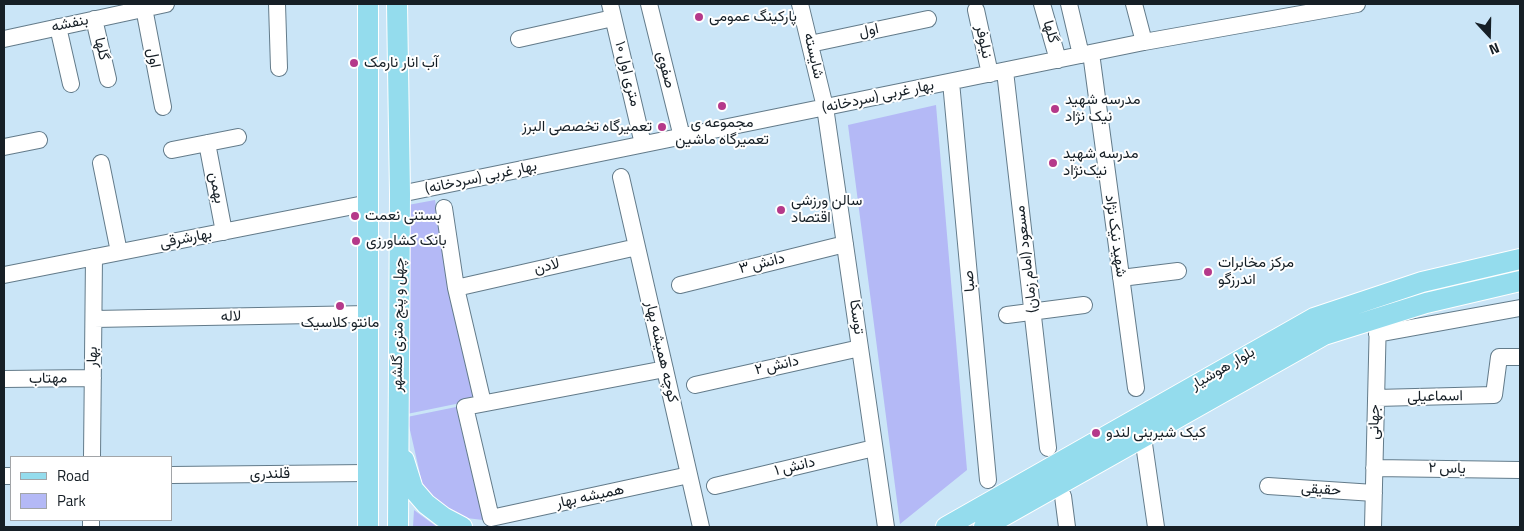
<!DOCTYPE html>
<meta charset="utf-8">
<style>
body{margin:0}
#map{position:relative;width:1524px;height:531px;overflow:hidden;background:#cae5f7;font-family:"Titillium Web",sans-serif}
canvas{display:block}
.frame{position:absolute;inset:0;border:5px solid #161f26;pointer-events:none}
.legend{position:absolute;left:10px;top:456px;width:162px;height:65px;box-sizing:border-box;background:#fff;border:1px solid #a2a5a8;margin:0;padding:6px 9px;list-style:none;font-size:15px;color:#161f26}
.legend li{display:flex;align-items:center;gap:10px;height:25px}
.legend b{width:25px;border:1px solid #a2a5a8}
.north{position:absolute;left:1464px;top:10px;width:50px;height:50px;-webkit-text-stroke:4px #fff;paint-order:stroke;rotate:159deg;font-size:14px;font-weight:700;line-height:20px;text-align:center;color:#161f26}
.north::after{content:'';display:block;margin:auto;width:18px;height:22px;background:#161f26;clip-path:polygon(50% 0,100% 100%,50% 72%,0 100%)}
</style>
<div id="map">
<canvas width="1524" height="531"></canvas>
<div class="frame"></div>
<ul class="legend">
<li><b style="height:6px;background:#94dced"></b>Road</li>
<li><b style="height:14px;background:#b4b9f6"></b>Park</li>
</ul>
<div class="north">N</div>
</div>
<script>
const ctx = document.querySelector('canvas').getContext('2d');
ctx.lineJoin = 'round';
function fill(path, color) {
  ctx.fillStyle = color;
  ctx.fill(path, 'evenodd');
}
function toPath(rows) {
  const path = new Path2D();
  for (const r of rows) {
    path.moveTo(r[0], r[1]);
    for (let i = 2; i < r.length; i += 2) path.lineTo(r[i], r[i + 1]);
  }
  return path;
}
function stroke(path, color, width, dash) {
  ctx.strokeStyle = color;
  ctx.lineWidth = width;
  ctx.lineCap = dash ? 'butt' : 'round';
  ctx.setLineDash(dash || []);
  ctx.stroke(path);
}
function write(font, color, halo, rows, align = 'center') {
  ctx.font = font + ' "Titillium Web",Vazirmatn,sans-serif';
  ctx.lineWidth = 4;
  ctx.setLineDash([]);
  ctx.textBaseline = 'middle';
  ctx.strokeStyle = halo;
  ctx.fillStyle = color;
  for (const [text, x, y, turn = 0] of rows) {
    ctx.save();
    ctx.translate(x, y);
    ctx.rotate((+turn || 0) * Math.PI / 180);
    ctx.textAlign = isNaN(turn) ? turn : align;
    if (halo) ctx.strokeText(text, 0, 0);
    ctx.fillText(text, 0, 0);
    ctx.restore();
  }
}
fill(toPath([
 [936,105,967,470,900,524,848,125],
 [435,200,446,269,475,400,407,414,408,205],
 [456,407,483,520,458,517,436,503,423,487,407,417],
 [414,510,437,527,413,527]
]), '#b4b9f6');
const minor = toPath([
 [277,4,279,68],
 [610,4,643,144],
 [649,4,682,137],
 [800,4,825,107,886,527],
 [1042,4,1058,60],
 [1069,4,1081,55],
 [1134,4,1144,42],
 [144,8,163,107],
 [976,10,990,74],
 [94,19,108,79],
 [58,27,71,84],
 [4,39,166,4],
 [519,39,613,18],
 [810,44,928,19],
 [1091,53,1136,388],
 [1005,71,1048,448],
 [951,82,988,480],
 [207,143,224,232],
 [4,147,39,140],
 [172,150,238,137],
 [101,163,119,252],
 [621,177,701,527],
 [400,194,1144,42,1357,4],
 [444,208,456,288,483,403],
 [4,275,369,203],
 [1121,278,1178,271],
 [680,285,845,244],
 [456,288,637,247],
 [1007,315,1084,305],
 [94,319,369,314],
 [1377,334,1520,308],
 [665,369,465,407,491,518,689,475],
 [4,379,93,378],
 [695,385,860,348],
 [1376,398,1494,395,1499,357,1520,357],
 [1143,437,1156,527],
 [92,457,94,257],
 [1374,468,1520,470],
 [171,475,368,473],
 [4,476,11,476],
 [715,486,874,448],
 [1268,486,1374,493],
 [1063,496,1067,527],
 [91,527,91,520],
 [1373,527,1378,317]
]);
const major = toPath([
 [368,4,368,527],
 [397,4,400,194,398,527],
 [404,460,413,489,426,504,443,517,462,527],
 [946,527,1314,318,1422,282,1520,259],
 [984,527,1324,335,1426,303,1520,281]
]);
stroke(minor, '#637b8a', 18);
stroke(major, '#fff', 22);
stroke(minor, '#fff', 16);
stroke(major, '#94dced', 20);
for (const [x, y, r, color] of [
 [699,17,5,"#b5398a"],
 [354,63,5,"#b5398a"],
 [722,106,5,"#b5398a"],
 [1055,109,5,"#b5398a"],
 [662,127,5,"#b5398a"],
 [1053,163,5,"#b5398a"],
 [781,210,5,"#b5398a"],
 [355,216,5,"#b5398a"],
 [356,241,5,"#b5398a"],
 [1208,272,5,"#b5398a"],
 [340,306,5,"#b5398a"],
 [1096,433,5,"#b5398a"]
]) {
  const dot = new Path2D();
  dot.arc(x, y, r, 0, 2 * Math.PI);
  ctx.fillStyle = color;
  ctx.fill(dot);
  stroke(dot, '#fff', 2);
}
write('15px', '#161f26', '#fff', [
 ["پارکینگ عمومی",709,17],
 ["آب انار نارمک",364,63],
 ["مدرسه شهید",1065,100],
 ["نیک نژاد",1065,117],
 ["مجموعه ی",722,123,"center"],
 ["تعمیرگاه ماشین",722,140,"center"],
 ["تعمیرگاه تخصصی البرز",652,127,"right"],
 ["مدرسه شهید",1063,154],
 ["نیک‌نژاد",1063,171],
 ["سالن ورزشی",791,201],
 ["اقتصاد",791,218],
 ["بستنی نعمت",365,216],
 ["بانک کشاورزی",366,241],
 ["مرکز مخابرات",1218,263],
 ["اندرزگو",1218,280],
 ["مانتو کلاسیک",340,323,"center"],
 ["کیک شیرینی لندو",1106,433]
], 'left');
write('15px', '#161f26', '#fff', [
 ["بنفشه",70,24,-12],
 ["اول",869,31,-12],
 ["گلها",1050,32,74],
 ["نیلوفر",983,42,78],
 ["گلها",101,49,77],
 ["شایسته",813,56,77],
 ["اول",153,58,79],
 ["صفوی",665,70,76],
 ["۱۰ متری اول",627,74,76],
 ["بهار غربی (سردخانه)",878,97,-12],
 ["بهار غربی (سردخانه)",481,178,-12],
 ["بهمن",216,188,79],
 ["شهید نیک نژاد",1115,236,82],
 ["بهارشرقی",186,239,-11],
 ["مسعود (امام زمان)",1027,259,-97],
 ["دانش ۳",762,264,-14],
 ["لادن",547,267,-13],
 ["صبا",970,281,-95],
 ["لاله",231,317,-1],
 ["توسکا",856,317,82],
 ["چهل و پنج متری گلشهر",399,325,-89],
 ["کوچه همیشه بهار",661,352,77],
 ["بهار",93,357,-89],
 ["دانش ۲",777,366,-13],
 ["بلوار هوشیار",1223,369,-30],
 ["مهتاب",48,379,-1],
 ["اسماعیلی",1435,397,-1],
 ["جهانی",1375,422,-89],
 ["دانش ۱",795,467,-13],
 ["یاس ۲",1447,469,1],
 ["قلندری",270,474],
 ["حقیقی",1321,490,4],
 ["همیشه بهار",590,497,-12]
]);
</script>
